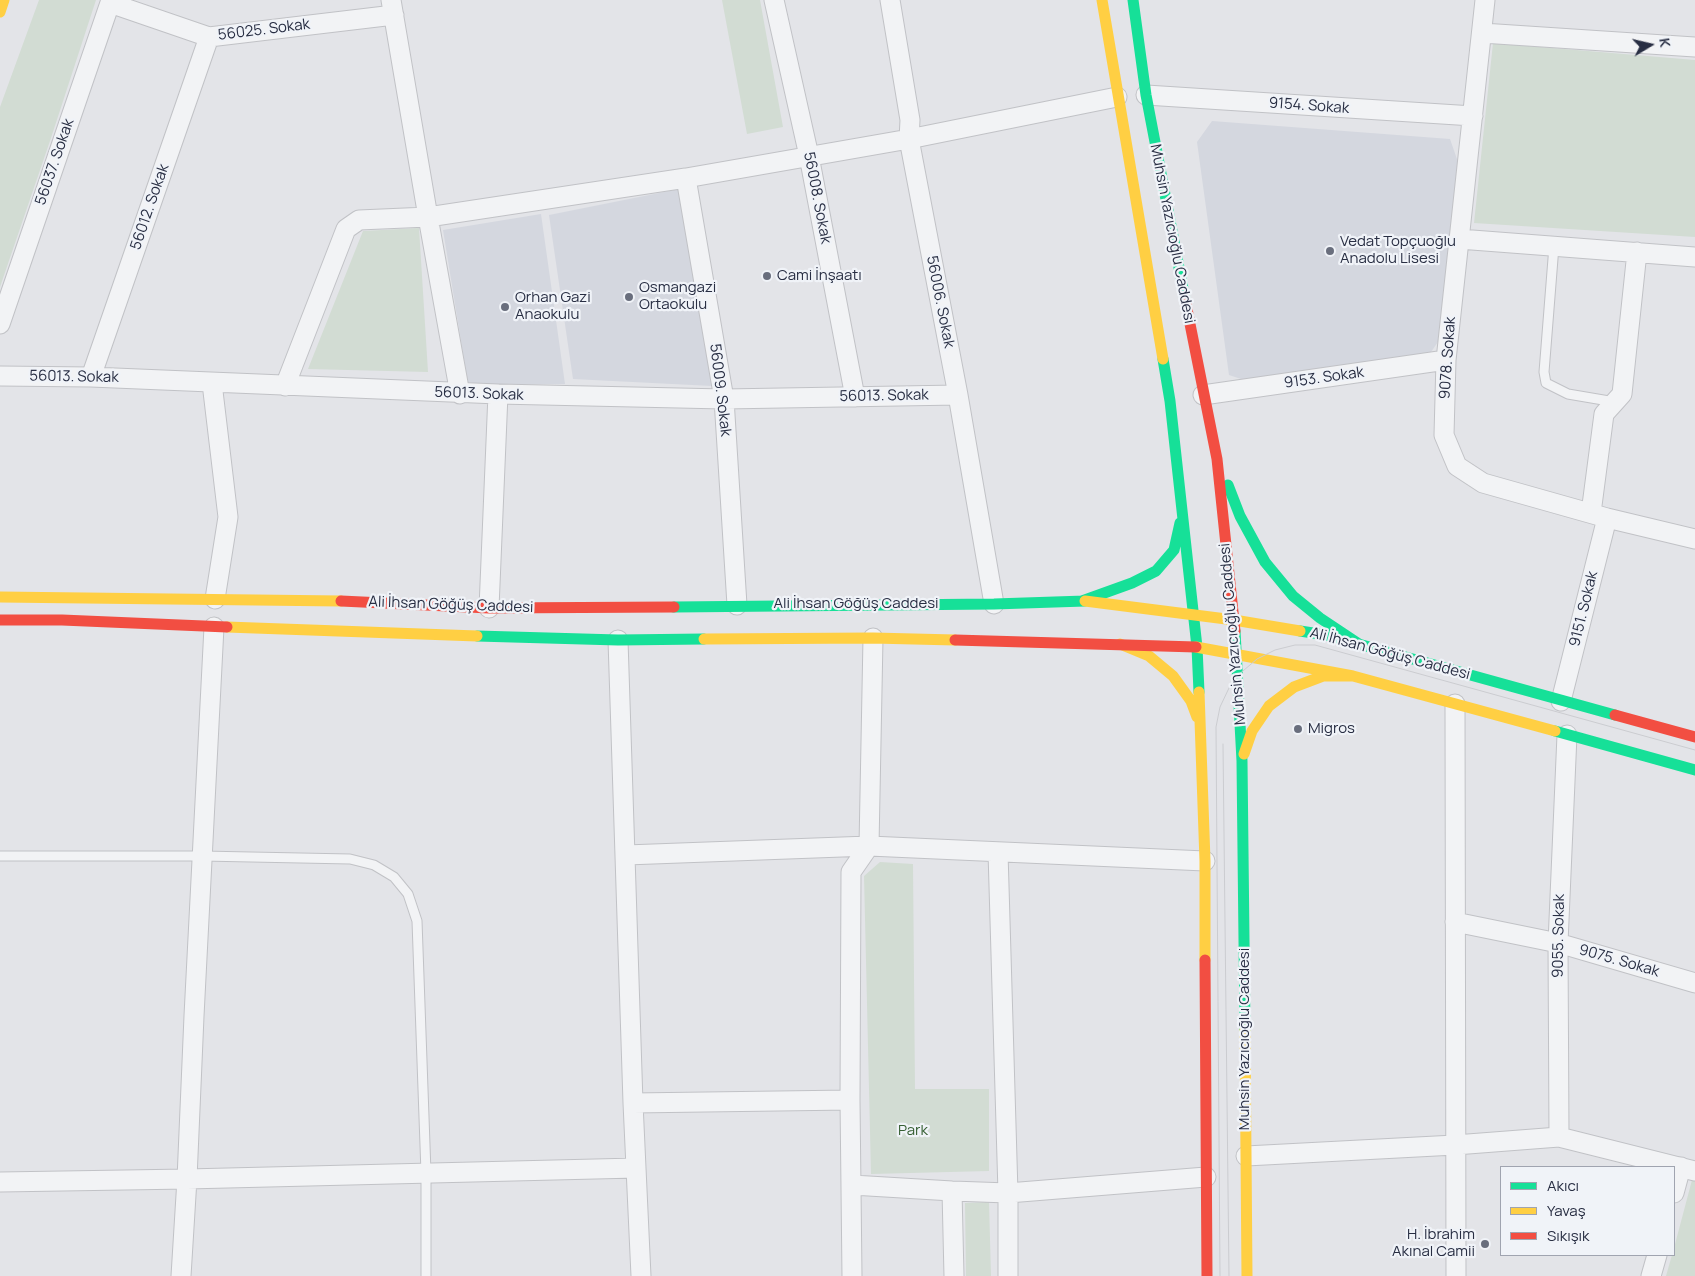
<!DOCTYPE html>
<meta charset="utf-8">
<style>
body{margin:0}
#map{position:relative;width:1695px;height:1276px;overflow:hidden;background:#e3e4e8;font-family:Manrope,sans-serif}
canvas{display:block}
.legend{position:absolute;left:1500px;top:1166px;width:175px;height:90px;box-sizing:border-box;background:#f0f3f8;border:1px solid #a0a4b0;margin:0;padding:6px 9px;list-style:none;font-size:15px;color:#282e43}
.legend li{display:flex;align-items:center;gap:10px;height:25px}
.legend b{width:25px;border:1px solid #a0a4b0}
.north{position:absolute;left:1625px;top:20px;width:50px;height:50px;-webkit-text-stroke:4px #f0f3f8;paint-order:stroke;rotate:81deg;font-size:14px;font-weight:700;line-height:20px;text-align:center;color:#282e43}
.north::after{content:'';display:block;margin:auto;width:18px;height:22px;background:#282e43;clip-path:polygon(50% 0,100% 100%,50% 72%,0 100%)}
</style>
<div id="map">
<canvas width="1695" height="1276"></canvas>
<ul class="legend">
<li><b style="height:6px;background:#16e098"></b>Akıcı</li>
<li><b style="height:6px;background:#ffcf43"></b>Yavaş</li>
<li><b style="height:6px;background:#f24e42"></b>Sıkışık</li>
</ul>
<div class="north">K</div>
</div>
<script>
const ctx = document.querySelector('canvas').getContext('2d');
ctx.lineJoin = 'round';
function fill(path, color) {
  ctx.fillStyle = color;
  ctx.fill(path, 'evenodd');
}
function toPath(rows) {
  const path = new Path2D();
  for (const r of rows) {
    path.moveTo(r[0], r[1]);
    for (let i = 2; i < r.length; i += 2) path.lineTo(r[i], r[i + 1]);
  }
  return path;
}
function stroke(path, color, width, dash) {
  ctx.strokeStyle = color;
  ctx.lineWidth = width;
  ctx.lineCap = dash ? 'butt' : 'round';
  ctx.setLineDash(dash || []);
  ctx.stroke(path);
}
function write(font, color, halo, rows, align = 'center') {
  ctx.font = font + ' Manrope,sans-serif';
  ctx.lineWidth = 4.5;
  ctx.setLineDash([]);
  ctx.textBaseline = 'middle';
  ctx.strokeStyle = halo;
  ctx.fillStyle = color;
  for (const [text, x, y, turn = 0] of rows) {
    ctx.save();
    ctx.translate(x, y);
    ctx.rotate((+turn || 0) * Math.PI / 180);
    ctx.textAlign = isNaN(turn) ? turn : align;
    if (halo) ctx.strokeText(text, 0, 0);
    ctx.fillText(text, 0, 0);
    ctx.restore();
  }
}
fill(toPath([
 [1212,121,1450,139,1458,162,1440,339,1431,352,1416,356,1244,380,1229,375,1197,142],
 [679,189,712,386,573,379,549,215],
 [541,214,565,384,468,384,443,230]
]), '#d4d7df');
fill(toPath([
 [39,0,96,0,51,138,0,287,0,107],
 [722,0,760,0,783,127,747,134],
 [1493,43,1695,60,1695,237,1474,223],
 [419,228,428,372,308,369,363,231],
 [880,862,913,864,915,1089,989,1089,989,1171,871,1174,864,876],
 [1692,1180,1695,1181,1695,1276,1666,1276,1672,1255,1674,1255,1674,1248],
 [989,1202,991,1276,966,1276,965,1203]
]), '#d2dcd3');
const lane = toPath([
 [1554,246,1544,372,1546,383,1568,394,1615,402],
 [0,856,202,856,350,859,374,865,394,877,408,894,417,921,426,1173,426,1276]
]);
const street = toPath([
 [391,0,428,217,460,394],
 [774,0,809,156,855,397],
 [890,0,910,120,909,139,958,395,994,604],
 [1485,0,1446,360,1444,435,1457,466,1483,483,1607,518,1695,539],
 [110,3,209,37,394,15],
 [1482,33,1695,47],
 [1146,95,1473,116],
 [686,178,724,399,737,605],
 [1459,239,1695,257],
 [0,324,111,0],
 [0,376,91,377,498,394,724,399,958,395],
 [91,377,209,37],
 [212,383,228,517,215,599],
 [285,386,346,229,359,220,428,217,686,178,909,139,1117,97],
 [1203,395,1446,360],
 [1591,513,1604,414,1622,394,1637,252],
 [489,608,498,394],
 [618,640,633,1103,641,1276],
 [1561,701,1607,518],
 [1455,704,1456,1276],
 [998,852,1008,1193,1008,1276],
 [626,855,869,846,1205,861],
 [1455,922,1558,943,1695,983],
 [633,1103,850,1100],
 [1559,1137,1558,943,1567,735],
 [1246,1156,1455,1145,1559,1137,1695,1171],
 [0,1182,187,1179,636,1168],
 [852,1185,952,1191,1008,1193,1206,1177],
 [952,1191,954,1276],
 [1674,1193,1681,1167],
 [181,1276,187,1179,194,1016,214,627],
 [852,1276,850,1100,851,872,869,846,873,638],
 [1651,1276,1657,1255]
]);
stroke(lane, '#c1c2c6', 11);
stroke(street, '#c1c2c6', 21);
stroke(lane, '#f2f3f5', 9);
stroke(street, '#f2f3f5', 19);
stroke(toPath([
 [1133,0,1146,95,1185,299],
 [1163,359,1170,401,1197,647,1199,692],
 [1228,485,1240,516,1265,562,1293,596,1320,618,1359,644],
 [1082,601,1132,583,1156,571,1174,550,1180,523],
 [674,607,994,604,1085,601],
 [1235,631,1242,761,1245,1030],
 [1300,631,1326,635,1615,715],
 [477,636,618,640,704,639],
 [1555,731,1695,770]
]), '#16e098', 11);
stroke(toPath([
 [1102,0,1163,359],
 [0,12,4,0],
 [0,597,341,601],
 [1085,601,1234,620,1300,631],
 [227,627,477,636],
 [704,639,873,638,955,640],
 [1120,644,1149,656,1173,676,1191,701,1197,717],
 [1196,647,1353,676,1555,731],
 [1199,692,1205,861,1205,960],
 [1244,754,1252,731,1269,706,1294,687,1323,676,1353,676],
 [1245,1030,1247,1276]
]), '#ffcf43', 11);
stroke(toPath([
 [1185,299,1217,459,1235,631],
 [341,601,489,608,674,607],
 [0,620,62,620,227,627],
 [955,640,1196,647],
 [1615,715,1695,737],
 [1205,960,1207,1276]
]), '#f24e42', 11);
stroke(toPath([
 [1223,744,1229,1276],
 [1220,1276,1216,727,1220,707,1229,688,1237,676,1257,659,1275,650,1295,645,1315,645,1695,750]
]), '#cbccd0', 1);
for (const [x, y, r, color] of [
 [1330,251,5,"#696e7d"],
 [767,276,5,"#696e7d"],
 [629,297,5,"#696e7d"],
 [505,307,5,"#696e7d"],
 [1298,729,5,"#696e7d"],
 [1485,1244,5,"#696e7d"]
]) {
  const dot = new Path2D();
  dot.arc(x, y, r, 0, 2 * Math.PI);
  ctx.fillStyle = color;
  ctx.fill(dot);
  stroke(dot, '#f0f3f8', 2);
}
write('15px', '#282e43', '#f0f3f8', [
 ["56025. Sokak",264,30,-7],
 ["9154. Sokak",1309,106,4],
 ["56037. Sokak",55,162,-71],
 ["56008. Sokak",817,198,79],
 ["56012. Sokak",150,207,-71],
 ["Muhsin Yazıcıoğlu Caddesi",1172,234,79],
 ["56006. Sokak",940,302,79],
 ["9078. Sokak",1448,358,-86],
 ["56013. Sokak",74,377,1],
 ["9153. Sokak",1324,378,-8],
 ["56009. Sokak",720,390,83],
 ["56013. Sokak",479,394,2],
 ["56013. Sokak",884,396,-1],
 ["Ali İhsan Göğüş Caddesi",856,604],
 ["Ali İhsan Göğüş Caddesi",451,605,2],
 ["9151. Sokak",1584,609,-76],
 ["Muhsin Yazıcıoğlu Caddesi",1233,634,-95],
 ["Ali İhsan Göğüş Caddesi",1390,654,15],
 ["9055. Sokak",1559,936,-89],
 ["9075. Sokak",1619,961,16],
 ["Muhsin Yazıcıoğlu Caddesi",1245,1039,-90]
]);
write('15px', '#282e43', '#f0f3f8', [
 ["Vedat Topçuoğlu",1340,242],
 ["Anadolu Lisesi",1340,259],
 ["Cami İnşaatı",777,276],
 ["Osmangazi",639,288],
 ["Ortaokulu",639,305],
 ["Orhan Gazi",515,298],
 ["Anaokulu",515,315],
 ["Migros",1308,729],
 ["H. İbrahim",1475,1235,"right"],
 ["Akınal Camii",1475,1252,"right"]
], 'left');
write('15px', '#376034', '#f0f3f8', [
 ["Park",913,1131]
]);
</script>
